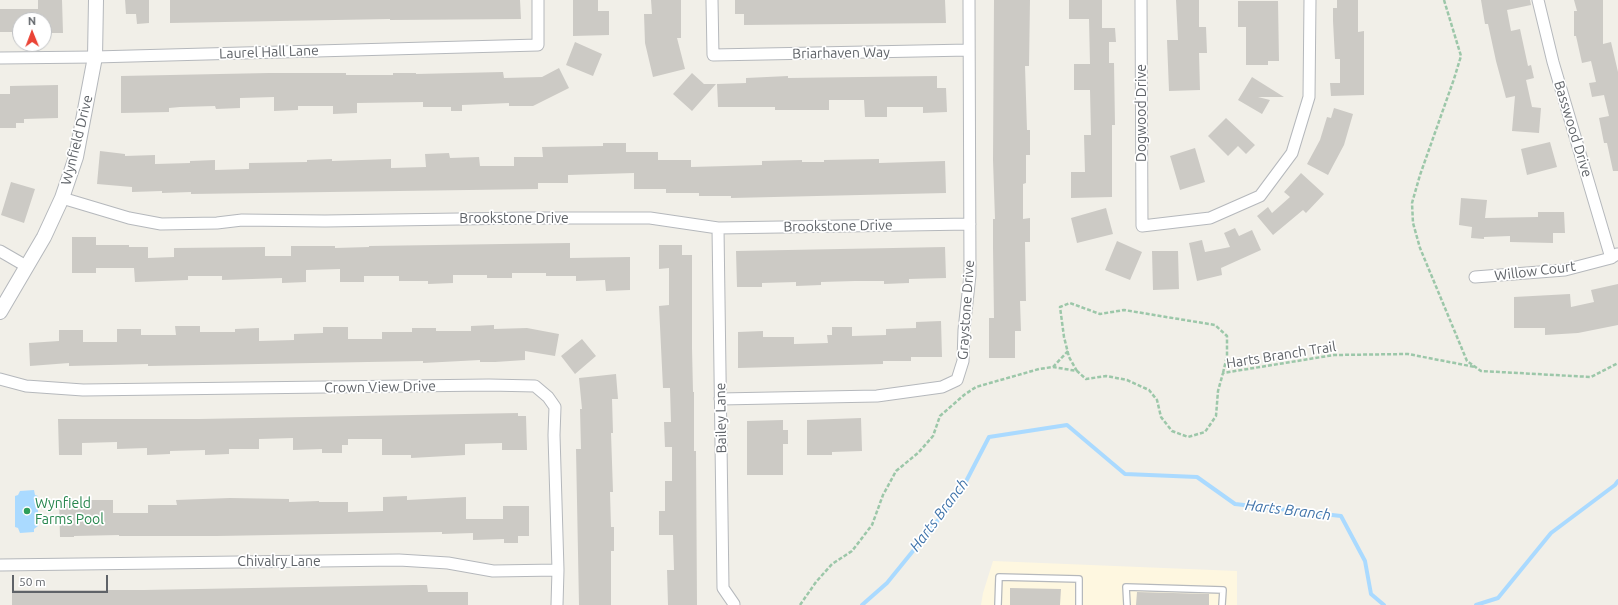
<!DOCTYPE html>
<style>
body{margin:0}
#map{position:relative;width:1618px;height:605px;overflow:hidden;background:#f1efe8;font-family:Ubuntu,sans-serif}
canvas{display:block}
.north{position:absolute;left:12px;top:12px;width:40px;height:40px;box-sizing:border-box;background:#fff;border:1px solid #bfc1c3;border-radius:50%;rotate:359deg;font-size:11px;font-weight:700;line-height:16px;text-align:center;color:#5f6368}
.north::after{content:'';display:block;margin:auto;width:14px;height:18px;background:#ea4335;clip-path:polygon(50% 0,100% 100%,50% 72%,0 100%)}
.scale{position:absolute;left:12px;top:575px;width:96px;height:18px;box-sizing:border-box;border:2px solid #5f6368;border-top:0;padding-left:5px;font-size:12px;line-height:14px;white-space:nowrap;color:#5f6368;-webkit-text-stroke:3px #fff;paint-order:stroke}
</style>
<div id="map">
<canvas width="1618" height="605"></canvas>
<div class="north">N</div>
<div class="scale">50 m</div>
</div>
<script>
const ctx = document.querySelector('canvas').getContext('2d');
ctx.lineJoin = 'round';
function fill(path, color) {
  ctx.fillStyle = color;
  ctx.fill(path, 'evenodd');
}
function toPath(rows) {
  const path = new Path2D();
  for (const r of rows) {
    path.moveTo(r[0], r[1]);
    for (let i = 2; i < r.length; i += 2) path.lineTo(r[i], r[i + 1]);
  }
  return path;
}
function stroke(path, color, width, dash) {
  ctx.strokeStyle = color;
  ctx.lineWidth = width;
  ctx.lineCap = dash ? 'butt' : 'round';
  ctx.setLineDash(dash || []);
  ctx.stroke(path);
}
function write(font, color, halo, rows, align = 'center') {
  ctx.font = font + ' Ubuntu,sans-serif';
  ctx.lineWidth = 3.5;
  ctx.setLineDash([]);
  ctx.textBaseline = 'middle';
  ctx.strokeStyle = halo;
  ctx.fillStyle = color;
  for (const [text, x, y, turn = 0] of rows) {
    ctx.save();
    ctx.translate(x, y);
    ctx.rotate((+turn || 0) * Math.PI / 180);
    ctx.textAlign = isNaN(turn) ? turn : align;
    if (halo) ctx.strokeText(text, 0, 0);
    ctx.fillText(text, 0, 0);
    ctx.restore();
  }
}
fill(toPath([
 [993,561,1237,571,1237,605,981,605,983,593]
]), '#fef7e0');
fill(toPath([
 [34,490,35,495,38,496,38,526,34,529,34,532,20,533,18,528,15,527,15,496,18,495,20,491]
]), '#aadaff');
stroke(toPath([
 [862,605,887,583,960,493,989,437,1067,425,1125,474,1197,477,1235,504,1341,516,1365,561,1371,594,1384,605],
 [1476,605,1498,598,1551,533,1615,485,1618,481]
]), '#aadaff', 4);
fill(toPath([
 [38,0,62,0,63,33,44,33,44,20,20,20,20,32,0,32,0,9,38,9],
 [125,0,149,0,149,23,137,24,136,14,126,14],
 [170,0,520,0,521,19,390,20,390,19,170,23],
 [573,0,598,0,598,11,609,11,609,35,573,36],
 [651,0,681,0,681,38,677,38,685,69,653,77,645,43,644,14,652,14],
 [735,0,945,0,946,23,744,25,744,14,735,14],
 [994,0,1030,0,1029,66,1025,66,1027,130,1030,130,1030,155,1026,155,1026,183,1023,184,1023,219,1030,218,1030,242,1025,242,1026,301,1020,301,1021,331,1015,331,1015,358,989,358,989,318,994,318,993,248,993,219,995,219,993,160],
 [1069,0,1102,0,1102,28,1115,28,1116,42,1109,42,1109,63,1114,63,1115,125,1112,125,1112,197,1071,198,1071,172,1085,172,1084,135,1091,135,1090,90,1074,90,1074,64,1090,64,1089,19,1069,19],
 [1176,0,1199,0,1199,27,1206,27,1207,53,1199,53,1200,90,1169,91,1167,40,1178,40],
 [1337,0,1358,0,1358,32,1364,31,1364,95,1331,96,1330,83,1340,83,1340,59,1335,59,1333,21,1333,8,1337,8],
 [1481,0,1530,0,1531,5,1507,10,1511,31,1520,29,1528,66,1531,65,1534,78,1526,80,1532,107,1541,108,1539,133,1512,131,1515,96,1506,98,1496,61,1488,24,1485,24],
 [1574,0,1603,0,1603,44,1611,42,1618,72,1618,171,1613,171,1607,143,1604,143,1599,118,1609,116,1604,95,1592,97,1589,83,1596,82,1591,61,1582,63,1576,36,1574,36,1574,11,1577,11],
 [1238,1,1278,1,1279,61,1268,61,1268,65,1246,65,1246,27,1238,27],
 [575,42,602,54,593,76,566,65],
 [559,68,569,88,533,106,509,106,509,103,462,105,462,111,451,111,451,107,423,107,423,102,357,103,357,113,333,114,333,106,298,106,298,110,274,111,274,97,240,98,240,108,216,109,215,106,180,107,169,108,169,112,121,113,121,76,269,73,346,73,346,75,393,75,393,73,416,73,416,74,503,72,504,78,542,77],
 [692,73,704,84,716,84,692,111,673,94],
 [788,76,788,78,937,76,937,88,946,88,947,112,923,113,923,107,887,107,887,117,865,117,864,100,829,100,829,110,775,110,775,107,718,107,717,84,746,83,746,78],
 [1252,77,1284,97,1258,97,1270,100,1262,114,1238,100],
 [58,85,58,118,24,119,24,123,16,123,16,128,0,128,0,94,10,94,10,86],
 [1334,108,1353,114,1344,145,1328,175,1307,164,1320,140,1327,117,1331,118],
 [1226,118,1255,145,1246,154,1238,146,1228,156,1208,136],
 [1550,142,1557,167,1527,175,1521,149],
 [603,143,626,143,626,152,658,152,658,160,691,160,691,167,762,165,762,161,802,160,802,162,824,162,824,160,879,159,879,163,945,161,946,193,731,198,731,196,699,196,699,193,666,193,666,189,634,189,634,173,568,175,568,183,538,183,538,189,191,194,191,192,162,193,162,191,132,192,132,187,97,184,100,151,125,154,125,156,155,155,155,164,190,163,190,161,215,160,215,170,249,169,249,163,307,162,307,160,332,159,332,161,391,159,391,168,426,167,425,154,449,153,450,158,479,157,480,166,514,166,514,157,543,157,542,147,603,146],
 [1195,148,1205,182,1180,190,1170,156],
 [1301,173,1324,194,1306,213,1303,210,1273,235,1257,216,1268,207,1272,213,1290,197,1284,192],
 [11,182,35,189,24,223,1,215],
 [1461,198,1487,200,1485,218,1538,217,1538,212,1564,212,1565,233,1553,233,1553,243,1510,242,1510,236,1484,237,1484,239,1471,238,1472,227,1459,225],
 [1106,208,1113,234,1077,243,1071,218],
 [1235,228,1239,236,1252,230,1261,250,1221,268,1222,275,1197,281,1189,243,1202,240,1205,252,1230,247,1224,233],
 [72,237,96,237,96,245,129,245,129,247,148,247,148,258,174,257,174,248,265,247,265,256,291,256,291,246,335,246,335,248,369,247,369,246,570,243,570,258,630,257,630,290,606,291,605,280,576,281,576,276,546,276,546,273,512,273,512,278,487,278,487,275,453,275,453,283,428,284,428,281,399,281,399,276,364,276,364,282,340,282,340,269,306,270,306,282,282,283,282,278,222,280,222,276,188,276,188,280,135,282,134,268,96,268,96,273,72,273],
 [1117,241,1142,252,1130,280,1105,270],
 [659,245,682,245,682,255,692,255,692,348,693,392,694,392,694,451,696,451,697,605,668,605,667,570,674,570,673,535,659,535,659,511,665,511,665,481,672,481,672,447,665,447,664,422,671,422,670,388,663,388,659,306,669,305,669,268,659,269],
 [945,247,946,278,909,279,909,283,884,284,884,281,855,281,821,282,821,285,796,286,796,282,762,283,762,287,737,287,736,251],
 [1152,251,1178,251,1179,289,1153,290],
 [1618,284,1618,325,1578,333,1545,335,1545,328,1514,328,1514,297,1570,294,1571,307,1594,302,1591,290],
 [941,321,942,357,911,357,911,361,883,361,883,364,738,368,738,332,763,331,763,337,794,337,794,344,828,343,827,335,832,335,832,327,852,327,852,336,886,335,886,329,916,328,916,322],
 [494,325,494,329,527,328,559,334,555,356,525,351,525,360,495,362,480,362,480,360,423,363,423,361,148,366,148,364,69,366,69,363,30,366,29,343,59,341,59,330,83,330,83,342,117,342,117,329,141,329,141,335,176,335,175,326,200,326,200,332,235,332,235,329,259,328,259,341,294,340,294,334,323,333,323,327,348,327,348,339,382,339,382,332,412,332,412,328,436,328,436,331,471,331,471,326],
 [582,339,596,356,575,374,561,356],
 [616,374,618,399,612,399,613,433,611,433,613,492,610,492,611,527,614,527,614,551,611,551,611,605,579,605,576,449,581,449,580,409,582,409,579,378],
 [518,413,518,416,526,416,527,450,502,450,502,443,465,444,465,455,411,458,411,455,382,455,382,439,348,439,348,445,342,445,342,453,322,453,322,449,293,450,293,438,259,439,259,449,229,449,229,454,205,455,205,450,170,451,170,454,147,455,147,448,117,449,117,442,82,443,82,455,59,455,58,419,199,419],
 [861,418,862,451,832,452,832,455,807,455,807,420],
 [783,420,783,430,788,430,788,444,783,444,783,475,747,475,747,421],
 [407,496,407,500,466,497,466,519,503,519,503,506,529,506,529,536,518,536,518,543,504,543,504,539,473,540,473,533,442,534,442,532,217,536,119,536,119,535,74,536,74,537,60,537,59,500,113,500,113,513,148,513,148,505,177,505,176,500,230,498,289,499,289,502,319,501,319,502,348,502,348,512,383,511,383,497],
 [413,585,427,585,428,592,468,592,468,605,12,605,12,590,144,590],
 [1010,588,1061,589,1060,605,1010,605],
 [1137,592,1209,594,1209,605,1136,605]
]), '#cccac5');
const service = toPath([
 [998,605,999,577,1079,579,1079,605],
 [1127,605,1126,587,1223,590,1222,605]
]);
const minor = toPath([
 [712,0,713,55,969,50],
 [1141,0,1142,226,1210,218,1260,196,1292,153,1309,97,1310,0],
 [1538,0,1553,62,1611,258],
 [0,58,95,57,538,45,538,0],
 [62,198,129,218,161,224,217,223,242,220,325,221,526,218,650,218,718,228,970,224],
 [718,228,723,588,734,604],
 [0,251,26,266],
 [1475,277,1565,270,1611,258,1617,254],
 [0,379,26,386,83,390,489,385,535,386,548,397,555,407,554,435,558,570,557,605],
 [720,399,877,396,942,387,957,380,963,361,964,330,970,275,969,0],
 [0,565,399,560,448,563,493,571,558,570]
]);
const tertiary = toPath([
 [0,312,44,237,62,198,76,157,95,57,96,0]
]);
stroke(service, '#b5b8bc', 8);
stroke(minor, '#b5b8bc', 13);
stroke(tertiary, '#b5b8bc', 16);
stroke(toPath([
 [1444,0,1461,56,1454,79,1420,175,1412,203,1413,223,1420,248,1467,361,1481,371,1591,377,1618,363],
 [1053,367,1068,351],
 [1077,371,1069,357,1064,337,1060,307,1070,303,1100,314,1124,310,1215,325,1227,336,1227,356,1223,373],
 [800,605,816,582,832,564,852,551,872,525,883,495,896,471,918,453,933,436,940,416,964,395,976,387,1039,369,1053,367,1077,371,1086,379,1106,376,1127,380,1149,390,1157,400,1161,417,1172,431,1188,437,1205,432,1216,416,1218,391,1223,373,1334,355,1408,354,1475,367]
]), '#9cc7a9', 2.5, [4, 2]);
stroke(service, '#fff', 5.5);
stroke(minor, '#fff', 11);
stroke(tertiary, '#fff', 14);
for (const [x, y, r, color] of [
 [27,511,4,"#2e9e5b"]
]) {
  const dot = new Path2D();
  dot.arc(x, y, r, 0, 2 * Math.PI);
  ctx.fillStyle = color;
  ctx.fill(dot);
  stroke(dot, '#fff', 1.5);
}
write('14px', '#5f6368', '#fff', [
 ["Laurel Hall Lane",269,52,-2],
 ["Briarhaven Way",841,53,-1],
 ["Dogwood Drive",1141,113,-90],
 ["Basswood Drive",1573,129,73],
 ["Wynfield Drive",77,140,-76],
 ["Brookstone Drive",514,218],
 ["Brookstone Drive",838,226,-1],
 ["Willow Court",1535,271,-7],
 ["Graystone Drive",966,310,-86],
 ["Harts Branch Trail",1281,355,-9],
 ["Crown View Drive",380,387,-1],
 ["Bailey Lane",721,418,-91],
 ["Chivalry Lane",279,561]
]);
write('14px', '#27864d', '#fff', [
 ["Wynfield",35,503],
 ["Farms Pool",35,519]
], 'left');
write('italic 15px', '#4174aa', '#fff', [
 ["Harts Branch",1288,510,7],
 ["Harts Branch",939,515,-53]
]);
</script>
